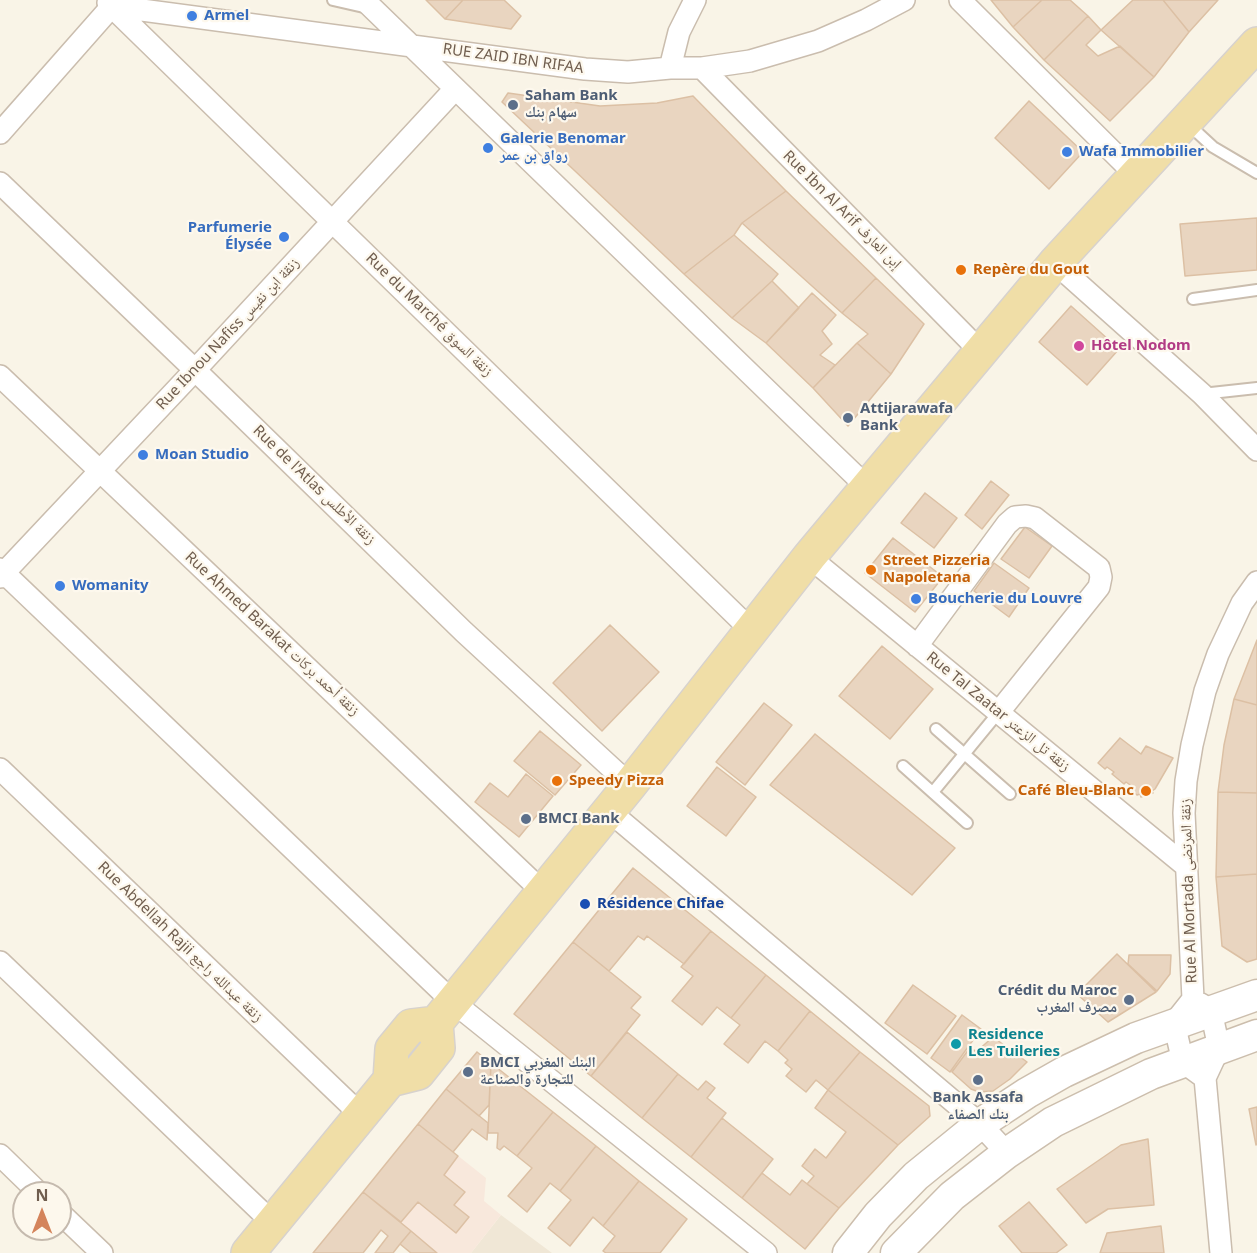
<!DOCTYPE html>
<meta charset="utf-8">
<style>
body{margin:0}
#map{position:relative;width:1257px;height:1253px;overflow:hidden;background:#f9f4e7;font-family:"Noto Sans",sans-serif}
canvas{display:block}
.north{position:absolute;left:12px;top:1181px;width:60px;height:60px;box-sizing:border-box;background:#fdf8ed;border:2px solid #c5baae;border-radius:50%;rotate:0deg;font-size:16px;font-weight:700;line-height:24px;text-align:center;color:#705e4f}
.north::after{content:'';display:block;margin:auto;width:21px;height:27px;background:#d4845b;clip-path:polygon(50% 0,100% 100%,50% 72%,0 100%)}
</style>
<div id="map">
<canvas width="1257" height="1253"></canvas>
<div class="north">N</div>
</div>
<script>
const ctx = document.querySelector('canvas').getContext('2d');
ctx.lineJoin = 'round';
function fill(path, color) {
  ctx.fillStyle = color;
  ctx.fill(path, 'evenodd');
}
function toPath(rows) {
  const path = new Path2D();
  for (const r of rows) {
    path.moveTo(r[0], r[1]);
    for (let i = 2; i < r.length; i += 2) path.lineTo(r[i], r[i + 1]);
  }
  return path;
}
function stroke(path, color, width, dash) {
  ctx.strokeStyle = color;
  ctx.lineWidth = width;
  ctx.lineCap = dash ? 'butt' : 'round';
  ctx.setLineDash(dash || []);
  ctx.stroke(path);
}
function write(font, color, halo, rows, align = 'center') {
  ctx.font = font + ' "Noto Sans","Noto Naskh Arabic",sans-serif';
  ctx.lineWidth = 4.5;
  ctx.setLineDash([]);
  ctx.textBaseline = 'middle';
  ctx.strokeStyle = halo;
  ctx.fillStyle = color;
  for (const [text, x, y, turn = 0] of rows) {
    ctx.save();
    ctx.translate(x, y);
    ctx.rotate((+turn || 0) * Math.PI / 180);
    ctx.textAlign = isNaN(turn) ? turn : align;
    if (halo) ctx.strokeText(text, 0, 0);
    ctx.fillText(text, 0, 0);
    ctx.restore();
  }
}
fill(toPath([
 [501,1215,552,1253,471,1253]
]), '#f0e7d6');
fill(toPath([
 [418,1124,486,1178,484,1201,501,1215,471,1253,437,1253,363,1192]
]), '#f8e8dc');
const building = toPath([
 [426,0,463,0,445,19,426,0],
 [463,0,504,0,521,16,511,29,445,19,463,0],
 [991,0,1042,0,1013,27,991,0],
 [1042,0,1070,0,1088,16,1044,60,1013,27,1042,0],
 [1133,0,1163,0,1189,32,1154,77,1101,30,1133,0],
 [1163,0,1218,0,1189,32,1163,0],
 [1088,16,1101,30,1086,45,1098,56,1120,46,1154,77,1110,121,1044,60,1088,16],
 [508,93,600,106,657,103,693,96,786,191,742,223,734,235,684,274,502,102,508,93],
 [1029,101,1083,152,1049,189,995,138,1029,101],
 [786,191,876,278,842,313,742,223,786,191],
 [1257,218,1257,270,1185,276,1180,224,1257,218],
 [734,235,778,274,772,281,732,318,684,274,734,235],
 [876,278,924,324,891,374,857,343,868,334,842,313,876,278],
 [772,281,799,308,766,343,732,318,772,281],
 [812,293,836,315,822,331,832,344,820,355,835,365,813,388,766,343,812,293],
 [1071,306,1119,349,1087,385,1039,342,1071,306],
 [857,343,891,374,848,426,813,388,857,343],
 [991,481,1009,495,982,529,965,515,991,481],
 [925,493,957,518,934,548,901,523,925,493],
 [1025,527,1052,546,1029,578,1001,559,1025,527],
 [893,538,943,577,915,612,865,573,893,538],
 [994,563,1029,588,1009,617,974,591,994,563],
 [610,625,659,672,602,731,553,683,610,625],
 [1257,640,1257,705,1234,699,1257,640],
 [882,646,933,689,890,739,839,696,882,646],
 [1234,699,1257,705,1257,793,1218,792,1224,745,1234,699],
 [764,703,792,725,745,785,716,762,764,703],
 [540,731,581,765,555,795,514,761,540,731],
 [815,734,955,848,912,895,770,785,815,734],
 [1120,738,1141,754,1146,746,1173,758,1155,789,1152,791,1153,793,1141,797,1140,794,1137,795,1131,790,1133,787,1126,782,1124,784,1112,774,1114,772,1107,767,1105,769,1098,763,1120,738],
 [717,767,756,797,726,836,687,806,717,767],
 [526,774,553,796,519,837,475,802,490,783,508,797,526,774],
 [1218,792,1257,793,1257,874,1216,877,1218,792],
 [633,868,711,931,684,964,647,936,644,940,638,936,609,971,573,942,633,868],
 [1257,874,1257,959,1247,962,1222,946,1216,877,1257,874],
 [711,931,766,975,731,1018,717,1007,702,1025,672,1001,693,976,681,967,711,931],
 [573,942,641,997,631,1008,640,1015,591,1076,514,1014,573,942],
 [1117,954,1156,992,1108,1022,1077,994,1117,954],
 [1129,955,1171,955,1170,974,1157,991,1128,964,1129,955],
 [766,975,810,1011,778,1051,765,1041,748,1063,724,1044,740,1025,731,1018,766,975],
 [913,985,956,1016,927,1054,885,1023,913,985],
 [810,1011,860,1052,828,1090,816,1080,806,1092,786,1076,792,1069,785,1063,788,1060,778,1051,810,1011],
 [962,1015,981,1029,950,1072,931,1058,962,1015],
 [627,1032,678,1074,642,1118,591,1076,627,1032],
 [993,1037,1027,1062,1010,1079,993,1091,979,1092,971,1089,952,1072,969,1049,977,1051,993,1037],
 [477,1052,491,1063,489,1105,479,1116,446,1089,477,1052],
 [860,1052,929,1106,930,1116,898,1145,828,1090,860,1052],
 [491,1063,553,1112,517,1156,504,1146,500,1150,497,1148,498,1133,488,1133,491,1063],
 [678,1074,698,1090,706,1081,715,1088,707,1098,726,1113,691,1157,642,1118,678,1074],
 [446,1089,488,1123,487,1140,472,1129,453,1152,418,1124,446,1089],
 [828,1090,898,1145,839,1208,807,1184,814,1176,802,1166,815,1149,826,1158,846,1132,815,1108,828,1090],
 [1257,1107,1257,1144,1256,1145,1249,1109,1257,1107],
 [553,1112,596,1146,560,1191,550,1183,527,1212,508,1196,532,1168,517,1156,553,1112],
 [722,1118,773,1159,742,1198,691,1157,722,1118],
 [418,1124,458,1156,444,1175,465,1192,454,1205,469,1217,456,1233,418,1202,401,1222,363,1192,418,1124],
 [1148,1139,1154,1205,1108,1209,1086,1223,1057,1189,1121,1145,1148,1139],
 [596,1146,639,1181,603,1226,593,1217,570,1246,548,1228,571,1200,560,1191,596,1146],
 [762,1173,790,1195,802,1180,839,1208,805,1249,742,1198,762,1173],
 [639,1181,687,1219,660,1253,606,1253,603,1251,615,1236,603,1226,639,1181],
 [363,1192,411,1231,400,1244,393,1253,375,1253,388,1236,381,1230,363,1253,313,1253,363,1192],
 [1029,1202,1067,1245,1056,1253,1022,1253,999,1226,1029,1202],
 [1161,1226,1164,1253,1100,1253,1107,1233,1161,1226],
 [411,1231,437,1253,411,1253,400,1244,411,1231]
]);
fill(building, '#e9d5c0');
stroke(building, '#dcc0a4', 1.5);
const lane = toPath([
 [333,0,368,8],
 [1187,123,1213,147,1257,173],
 [1193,299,1257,290],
 [1202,394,1257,388],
 [936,729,1010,794],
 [903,766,967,823],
 [933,792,998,713]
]);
const street = toPath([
 [364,0,868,488],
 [960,0,1136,175],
 [108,3,752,631],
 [670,68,679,32,695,0],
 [702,68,981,352],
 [0,133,112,6,585,69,628,72,670,68,702,68,750,61,818,41,866,20,904,0],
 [0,183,195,370,464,632,630,785],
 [1055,263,1202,394,1257,450],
 [0,376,543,892],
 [809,557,1187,867],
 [0,569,453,1002,766,1253],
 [0,577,195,370,455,89],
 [917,646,1007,524,1015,517,1026,516,1035,518,1099,568,1101,577,1099,587,998,713],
 [0,769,361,1115],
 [609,811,980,1124,1007,1153],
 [0,962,273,1223],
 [1201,1004,1211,1011,1219,1048,1205,1078,1221,1253],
 [1205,1078,1183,1062,1174,1023,1193,999,1184,813,1186,781,1192,745,1205,691,1218,654,1242,603,1257,582],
 [0,1155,39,1193],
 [60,1213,102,1253]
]);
const secondary = toPath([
 [848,1253,878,1215,916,1176,980,1124,1027,1093,1064,1072,1136,1038,1257,995],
 [896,1253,952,1196,1007,1153,1053,1122,1151,1074,1257,1035]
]);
const primary = toPath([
 [390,1080,418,1073,438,1048,436,1023,630,785,809,557,1055,263,1257,44],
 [248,1253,390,1080,392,1049,411,1026,436,1023]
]);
stroke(lane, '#cabdae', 14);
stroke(street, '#cabdae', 24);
stroke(secondary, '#ccbead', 33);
stroke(primary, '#d7d2ce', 36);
stroke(lane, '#fff', 10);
stroke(street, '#fff', 21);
stroke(secondary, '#fff', 30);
stroke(primary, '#f0dea7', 33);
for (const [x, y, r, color] of [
 [192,16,6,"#3f7fe0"],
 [513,105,6,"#5c6f8a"],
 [488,148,6,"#3f7fe0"],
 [1067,152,6,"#3f7fe0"],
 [284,237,6,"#3f7fe0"],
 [961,270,6,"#e8710a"],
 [1079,346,6,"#d1479c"],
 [848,418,6,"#5c6f8a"],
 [143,455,6,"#3f7fe0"],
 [871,570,6,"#e8710a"],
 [60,586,6,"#3f7fe0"],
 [916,599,6,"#3f7fe0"],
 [557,781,6,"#e8710a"],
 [1146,791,6,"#e8710a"],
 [526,819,6,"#5c6f8a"],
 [585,904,6,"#1a4fb4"],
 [1129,1000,6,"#5c6f8a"],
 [956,1044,6,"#0f9aa8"],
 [468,1072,6,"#5c6f8a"],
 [978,1080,6,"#5c6f8a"]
]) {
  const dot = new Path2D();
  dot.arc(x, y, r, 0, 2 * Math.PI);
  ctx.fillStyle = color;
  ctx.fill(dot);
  stroke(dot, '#fdf8ed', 2);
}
write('bold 15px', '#366cbe', '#fdf8ed', [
 ["Armel",204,16],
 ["Galerie Benomar",500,139],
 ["رواق بن عمر",500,156],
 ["Wafa Immobilier",1079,152],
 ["Parfumerie",272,228,"right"],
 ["Élysée",272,245,"right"],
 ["Moan Studio",155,455],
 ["Womanity",72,586],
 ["Boucherie du Louvre",928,599]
], 'left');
write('15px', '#705e4f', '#fdf8ed', [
 ["RUE ZAID IBN RIFAA",513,59,8],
 ["Rue Ibn Al Arif إبن العارف",842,210,45],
 ["Rue du Marché زنقة السوق",429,315,44],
 ["Rue Ibnou Nafiss زنقة ابن نفيس",228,334,-47],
 ["Rue de l'Atlas زنقة الأطلس",314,485,44],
 ["Rue Ahmed Barakat زنقة أحمد بركات",272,634,43],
 ["Rue Tal Zaatar زنقة تل الزعتر",998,712,39],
 ["Rue Al Mortada زنقة المرتضى",1189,891,-92],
 ["Rue Abdellah Rajii زنقة عبدالله راجع",180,942,44]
]);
write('bold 15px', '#4e5e75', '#fdf8ed', [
 ["Saham Bank",525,96],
 ["سهام بنك",525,113],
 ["Attijarawafa",860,409],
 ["Bank",860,426],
 ["BMCI Bank",538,819],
 ["Crédit du Maroc",1117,991,"right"],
 ["مصرف المغرب",1117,1008,"right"],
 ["BMCI البنك المغربي",480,1063],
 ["للتجارة والصناعة",480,1080],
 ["Bank Assafa",978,1098,"center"],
 ["بنك الصفاء",978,1115,"center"]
], 'left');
write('bold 15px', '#c56008', '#fdf8ed', [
 ["Repère du Gout",973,270],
 ["Street Pizzeria",883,561],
 ["Napoletana",883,578],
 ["Speedy Pizza",569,781],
 ["Café Bleu-Blanc",1134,791,"right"]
], 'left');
write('bold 15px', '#b23c85', '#fdf8ed', [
 ["Hôtel Nodom",1091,346]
], 'left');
write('bold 15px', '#164399', '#fdf8ed', [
 ["Résidence Chifae",597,904]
], 'left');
write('bold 15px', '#0d838f', '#fdf8ed', [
 ["Residence",968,1035],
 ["Les Tuileries",968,1052]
], 'left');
</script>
